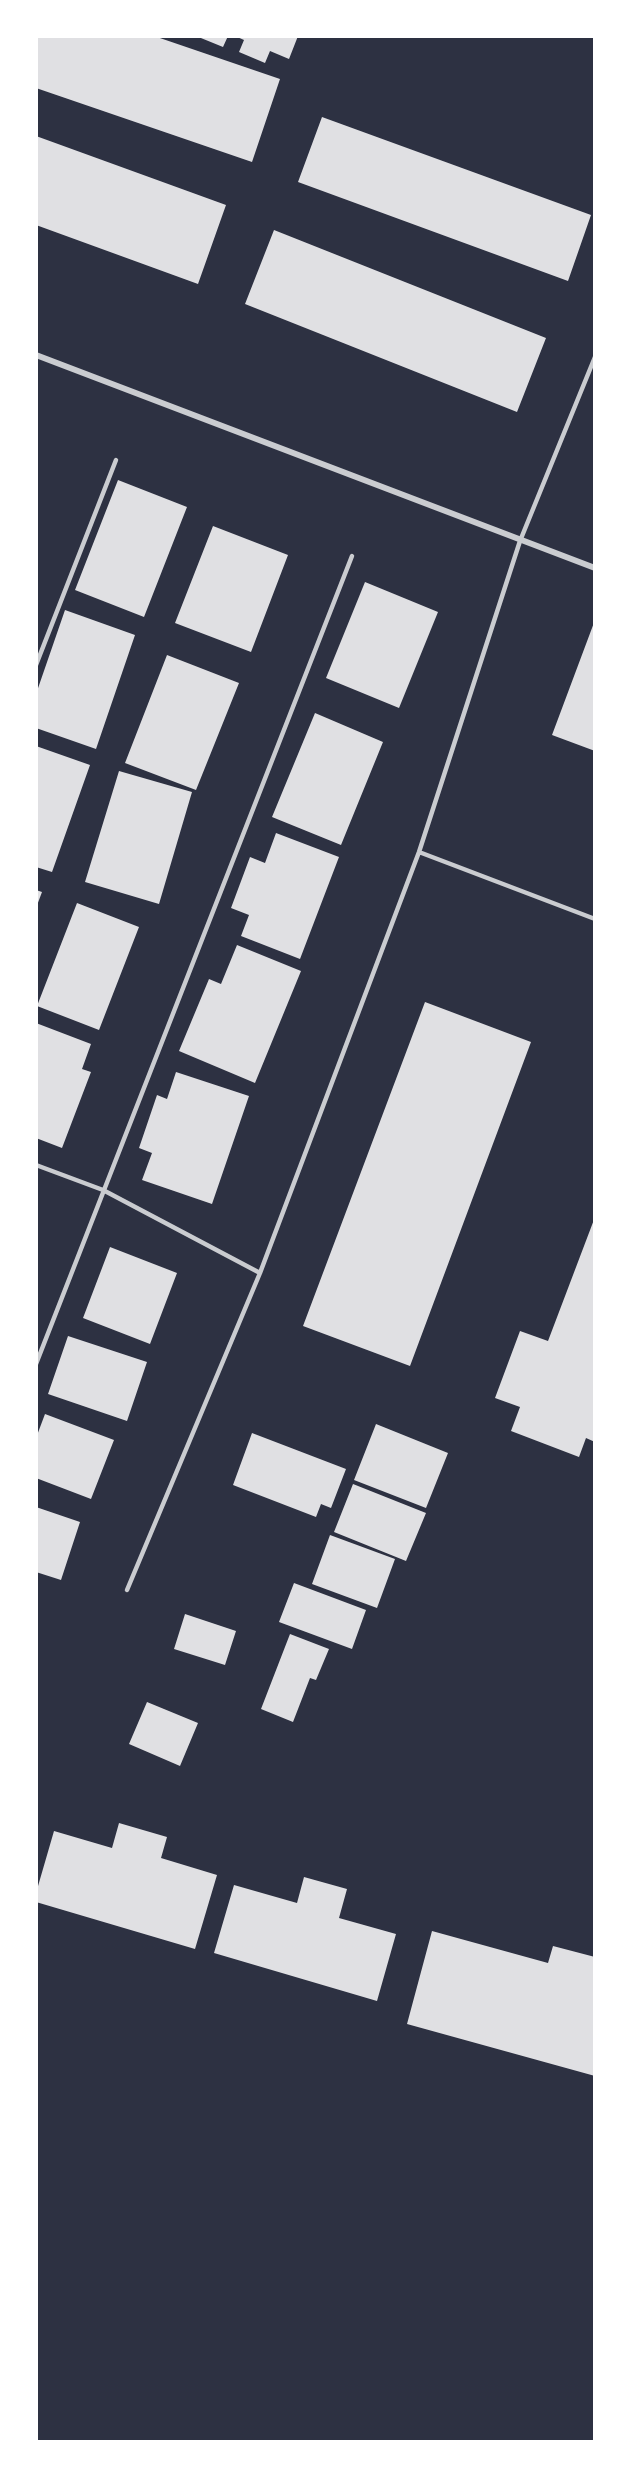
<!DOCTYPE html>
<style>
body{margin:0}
#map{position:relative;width:631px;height:2478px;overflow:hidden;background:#2d3142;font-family:"Varela Round",sans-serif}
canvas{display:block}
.frame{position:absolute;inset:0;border:38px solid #fff;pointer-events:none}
</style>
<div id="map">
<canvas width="631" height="2478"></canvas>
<div class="frame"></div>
</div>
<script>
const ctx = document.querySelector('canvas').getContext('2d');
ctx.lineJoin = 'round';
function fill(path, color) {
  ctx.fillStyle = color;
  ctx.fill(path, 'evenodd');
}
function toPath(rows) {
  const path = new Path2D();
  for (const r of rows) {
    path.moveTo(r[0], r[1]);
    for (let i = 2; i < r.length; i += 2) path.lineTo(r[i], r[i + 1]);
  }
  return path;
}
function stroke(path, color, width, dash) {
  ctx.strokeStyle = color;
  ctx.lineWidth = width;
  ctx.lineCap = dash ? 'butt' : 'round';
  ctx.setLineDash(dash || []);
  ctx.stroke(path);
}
fill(toPath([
 [36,36,154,36,280,79,252,162,36,88],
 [196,36,228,36,223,47],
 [235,36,298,36,289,59,270,51,265,63,239,52,244,40],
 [322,117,591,215,568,281,298,182],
 [36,136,226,205,198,284,36,225],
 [274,230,546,338,517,412,245,304],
 [118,480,187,507,144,617,75,590],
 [213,526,288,555,251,652,175,623],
 [365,582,438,612,399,708,326,678],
 [65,610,135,635,96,749,36,728,36,694],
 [595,620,595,751,552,735],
 [167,655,239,683,196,790,125,763],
 [315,713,383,742,341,845,272,817],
 [36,746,90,765,52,872,36,867],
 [119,771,192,792,159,904,85,882],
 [276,833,339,857,300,959,241,936,249,915,231,908,250,857,265,863],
 [36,890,42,892,36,908],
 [77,903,139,927,99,1030,37,1006],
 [237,945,301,971,255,1083,179,1051,209,979,221,984],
 [425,1002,531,1042,410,1366,303,1326],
 [36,1023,91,1044,82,1069,91,1072,62,1148,36,1138],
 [176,1072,249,1096,212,1204,142,1180,152,1153,139,1148,157,1095,167,1099],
 [595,1217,595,1442,586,1438,579,1457,511,1431,520,1407,495,1398,520,1331,548,1341],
 [110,1247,177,1273,150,1344,83,1318],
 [68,1336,147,1362,127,1421,48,1394],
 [45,1414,114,1440,91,1499,36,1478,36,1438],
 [376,1424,448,1453,426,1508,354,1480],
 [252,1433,346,1469,331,1508,321,1504,316,1517,233,1485],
 [353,1484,426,1513,406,1561,334,1532],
 [36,1507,80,1522,61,1580,36,1572],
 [330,1535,395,1559,377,1608,312,1584],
 [294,1583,366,1610,352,1649,279,1622],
 [185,1614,236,1631,225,1665,174,1649],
 [290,1634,329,1649,316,1680,310,1678,293,1722,261,1709],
 [147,1702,198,1723,180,1766,129,1744],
 [119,1823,167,1837,161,1858,217,1875,195,1949,36,1902,36,1893,54,1831,112,1848],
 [304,1877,347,1889,339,1918,396,1934,377,2001,214,1953,234,1885,297,1903],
 [432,1931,548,1963,553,1946,595,1957,595,2076,407,2024]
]), '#e0e0e3');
stroke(toPath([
 [36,665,116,460],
 [419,852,595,919],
 [36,1165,103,1190,260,1273],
 [36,1364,352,556],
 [127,1590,260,1273,419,852,520,541,595,357]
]), '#caccd0', 4.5);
stroke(toPath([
 [36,355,595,568]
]), '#caccd0', 6);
</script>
